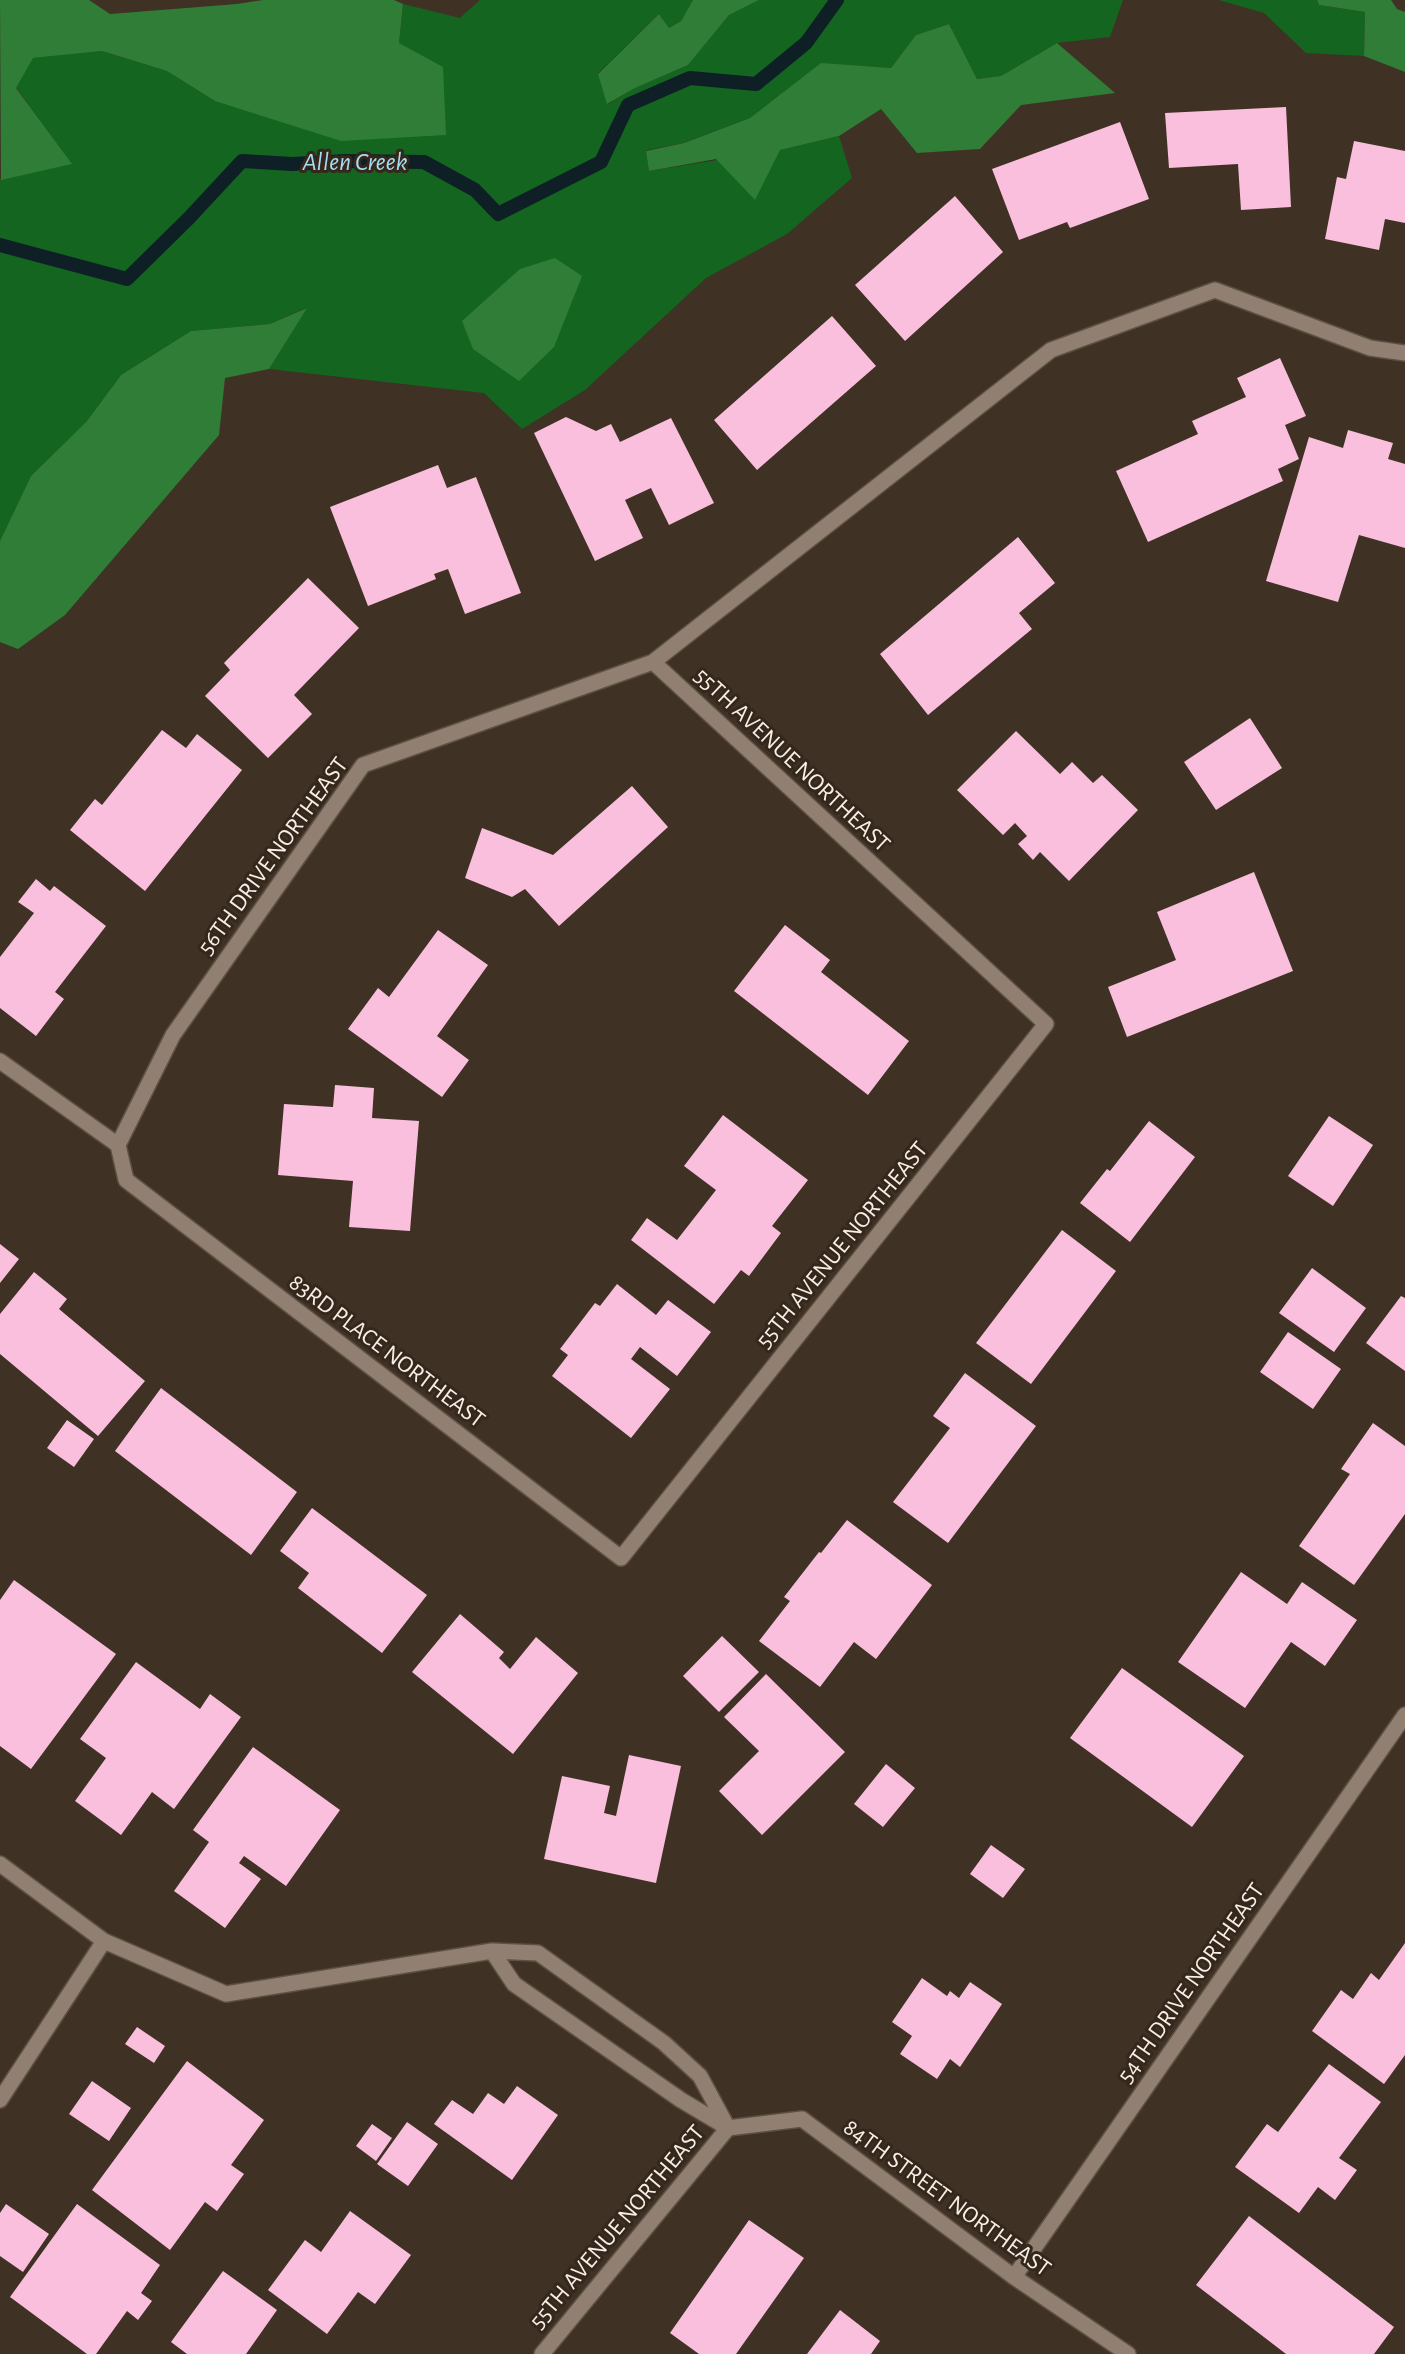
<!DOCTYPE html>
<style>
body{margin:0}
canvas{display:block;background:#3f3124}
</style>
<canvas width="1405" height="2354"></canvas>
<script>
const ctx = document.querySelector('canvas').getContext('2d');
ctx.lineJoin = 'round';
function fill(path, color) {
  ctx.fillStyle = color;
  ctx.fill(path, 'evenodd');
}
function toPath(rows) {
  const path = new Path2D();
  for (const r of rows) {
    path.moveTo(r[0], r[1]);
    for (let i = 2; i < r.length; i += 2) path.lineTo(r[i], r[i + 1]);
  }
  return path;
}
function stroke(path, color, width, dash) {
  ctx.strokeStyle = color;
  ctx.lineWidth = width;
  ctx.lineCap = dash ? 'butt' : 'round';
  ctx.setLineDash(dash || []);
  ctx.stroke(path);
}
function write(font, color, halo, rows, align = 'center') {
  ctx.font = font + ' "Alegreya Sans",sans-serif';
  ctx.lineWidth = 6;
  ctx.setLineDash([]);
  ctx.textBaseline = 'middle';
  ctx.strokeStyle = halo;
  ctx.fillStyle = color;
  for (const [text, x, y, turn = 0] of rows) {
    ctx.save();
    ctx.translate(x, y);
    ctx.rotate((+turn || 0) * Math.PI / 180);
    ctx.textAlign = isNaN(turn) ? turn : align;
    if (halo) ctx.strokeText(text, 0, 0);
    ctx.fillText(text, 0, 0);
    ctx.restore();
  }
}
fill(toPath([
 [480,0,693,0,681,21,669,28,659,14,598,73,608,104,635,88,688,65,729,15,759,0,1123,0,1110,37,1057,43,1001,76,977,79,949,24,916,35,891,68,821,64,750,118,683,143,646,150,649,171,780,150,839,136,852,178,787,234,706,278,585,390,522,429,484,393,269,369,306,308,270,324,191,331,121,375,87,421,31,476,0,541,0,179,71,164,16,87,32,58,102,51,167,71,215,101,399,43,403,4,460,18],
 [1219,0,1317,0,1319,5,1365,12,1364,56,1306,53,1264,13]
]), '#136520');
fill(toPath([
 [0,0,89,0,110,14,237,4,263,0,394,0,403,4,399,43,443,67,446,135,341,141,215,101,167,71,102,51,33,58,16,88,72,164,1,180],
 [693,0,759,0,729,15,688,65,635,88,607,104,598,74,659,14,669,28,681,21],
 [1317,0,1391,0,1397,9,1405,12,1405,72,1364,56,1365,12,1319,5],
 [949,24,977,79,1001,76,1057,43,1115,93,1021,105,980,149,917,153,881,109,839,136,780,150,755,200,716,159,649,171,646,151,684,143,750,118,821,63,891,68,916,35],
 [555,258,582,276,554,347,519,381,473,349,462,321,520,269],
 [307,308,269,369,225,378,219,435,65,615,18,649,0,642,0,541,31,476,87,421,121,375,191,331,270,324]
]), '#2f7d37');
stroke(toPath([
 [0,245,127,279,189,218,242,161,292,164,346,161,424,162,475,190,498,214,601,162,628,105,690,78,756,84,806,43,837,0]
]), '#0e1f25', 14);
fill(toPath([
 [1286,107,1291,207,1241,210,1238,164,1169,168,1165,113],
 [1120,122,1149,199,1070,228,1067,222,1019,240,992,169],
 [1354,141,1405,151,1405,223,1385,219,1379,250,1325,239,1337,177,1346,179],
 [955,196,1003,252,905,341,855,285],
 [832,316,876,366,757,470,714,420],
 [1280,358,1306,416,1285,425,1299,459,1278,469,1283,481,1148,542,1116,471,1198,434,1192,421,1246,397,1237,378],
 [566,417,596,431,611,424,620,442,671,418,714,503,669,525,651,488,625,500,643,538,595,561,534,433],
 [1348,430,1393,443,1388,459,1405,464,1405,548,1359,535,1338,602,1266,581,1309,437,1343,448],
 [438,465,447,488,476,477,521,593,465,614,448,569,434,574,436,579,368,606,330,507],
 [1018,537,1055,583,1019,613,1032,629,928,715,880,654],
 [308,578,359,628,294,695,312,714,268,758,205,696,230,670,224,663],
 [1250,718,1282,768,1216,810,1184,762],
 [162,730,186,748,197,734,242,770,145,891,70,830,95,799,102,805],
 [1016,731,1060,774,1072,762,1093,783,1102,775,1138,810,1069,881,1040,852,1033,860,1018,844,1027,836,1015,823,1003,835,957,790],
 [632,786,668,827,559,926,525,889,512,897,465,878,482,828,553,855],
 [1254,872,1293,971,1127,1037,1108,987,1176,960,1157,912],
 [36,879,50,891,54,886,106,926,55,992,64,999,36,1036,0,1008,0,957,34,913,18,902],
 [785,925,830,960,821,972,909,1041,868,1095,734,991],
 [438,930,488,965,437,1036,469,1060,442,1097,348,1029,378,988,389,997],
 [335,1085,374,1088,372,1118,419,1121,410,1231,349,1227,353,1181,278,1175,284,1104,333,1107],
 [723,1115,808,1180,772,1226,781,1233,749,1276,741,1270,714,1304,631,1240,647,1218,677,1240,716,1190,684,1166],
 [1329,1116,1373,1145,1333,1206,1288,1176],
 [1149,1121,1195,1157,1130,1242,1080,1203,1107,1169,1110,1171],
 [1062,1230,1116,1271,1031,1384,976,1343],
 [0,1244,19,1259,0,1283],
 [1312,1268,1366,1308,1334,1352,1279,1313],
 [34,1272,67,1299,59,1309,145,1381,98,1436,0,1354,0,1314],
 [617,1284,656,1315,668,1300,711,1332,677,1376,640,1347,631,1359,670,1389,631,1438,552,1376,568,1355,560,1349,595,1303,600,1306],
 [1401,1296,1405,1298,1405,1371,1366,1343],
 [1288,1332,1341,1369,1313,1409,1260,1372],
 [965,1373,1036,1426,948,1543,893,1502,950,1428,933,1416],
 [161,1388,297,1492,251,1555,115,1451],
 [67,1420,94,1439,74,1467,47,1448],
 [1373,1423,1405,1446,1405,1514,1354,1585,1299,1546,1350,1474,1341,1469],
 [312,1508,427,1595,382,1653,298,1588,309,1573,280,1551],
 [847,1520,932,1585,876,1659,854,1642,820,1687,759,1641,790,1601,784,1597,819,1552,821,1553],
 [1241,1572,1287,1604,1302,1582,1357,1620,1325,1666,1291,1642,1245,1708,1178,1662],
 [14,1580,116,1654,31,1769,0,1746,0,1600],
 [460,1614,504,1652,499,1658,510,1669,536,1637,578,1673,513,1754,412,1672],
 [722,1636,759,1672,719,1712,683,1676],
 [136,1662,200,1709,210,1694,241,1717,174,1809,152,1792,121,1835,75,1801,106,1758,80,1739],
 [1122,1668,1244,1756,1192,1827,1070,1738],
 [766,1674,845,1752,762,1835,719,1791,759,1751,724,1717],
 [253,1747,340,1810,286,1886,244,1856,239,1863,261,1879,225,1928,174,1891,209,1842,193,1830],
 [629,1755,681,1766,656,1883,544,1859,562,1776,610,1786,604,1813,616,1816],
 [886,1764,915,1788,883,1827,854,1804],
 [991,1845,1025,1869,1003,1898,970,1874],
 [1405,1943,1405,2055,1384,2084,1312,2031,1341,1990,1353,1999,1371,1973,1379,1980],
 [922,1978,947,1996,950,1991,959,1998,970,1982,1002,2004,960,2067,950,2059,937,2079,900,2054,912,2036,892,2022],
 [137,2027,165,2046,154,2063,125,2044],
 [187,2061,264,2120,231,2165,244,2174,217,2211,205,2202,170,2250,92,2190],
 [1329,2064,1381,2102,1339,2158,1357,2170,1335,2200,1318,2187,1299,2213,1235,2167,1267,2124,1278,2132],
 [92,2081,131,2108,109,2141,69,2114],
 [517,2086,558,2115,512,2180,434,2124,452,2100,473,2114,488,2093,504,2104],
 [407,2122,438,2144,408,2186,377,2164],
 [372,2124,392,2138,376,2161,356,2146],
 [6,2204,49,2234,23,2272,0,2256,0,2213],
 [77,2204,160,2265,141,2293,152,2301,138,2320,127,2311,96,2354,87,2354,10,2297],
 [350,2211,411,2255,375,2304,358,2292,327,2334,268,2290,305,2240,321,2252],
 [1249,2216,1394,2327,1374,2354,1286,2354,1196,2285],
 [749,2220,804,2258,736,2354,699,2354,670,2333],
 [223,2271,277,2310,246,2354,187,2354,171,2342],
 [840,2310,880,2341,871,2354,807,2354]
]), '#fabfdd');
const minor = toPath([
 [653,662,1046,1024,621,1558,126,1180,118,1145,173,1035,363,765,653,662,1051,350,1215,290,1370,348,1405,353],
 [0,1061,118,1145],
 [0,1864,104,1941,226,1994,492,1951,538,1953,664,2043,700,2076,728,2128],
 [492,1951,514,1984,681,2100,728,2128],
 [0,2100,104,1941],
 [728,2128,802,2119,1014,2277,1128,2354],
 [1014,2277,1405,1715],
 [542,2354,728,2128]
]);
stroke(minor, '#5c5045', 18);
stroke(minor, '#918072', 15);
write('24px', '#f7eee6', '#35271b', [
 ["55TH AVENUE NORTHEAST",792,760,43],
 ["56TH DRIVE NORTHEAST",273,856,-54],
 ["55TH AVENUE NORTHEAST",842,1245,-51],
 ["83RD PLACE NORTHEAST",387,1351,37],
 ["54TH DRIVE NORTHEAST",1191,1983,-55],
 ["84TH STREET NORTHEAST",947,2198,36],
 ["55TH AVENUE NORTHEAST",617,2227,-50]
]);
write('italic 26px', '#a6ddf2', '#35271b', [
 ["Allen Creek",355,162]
]);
</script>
